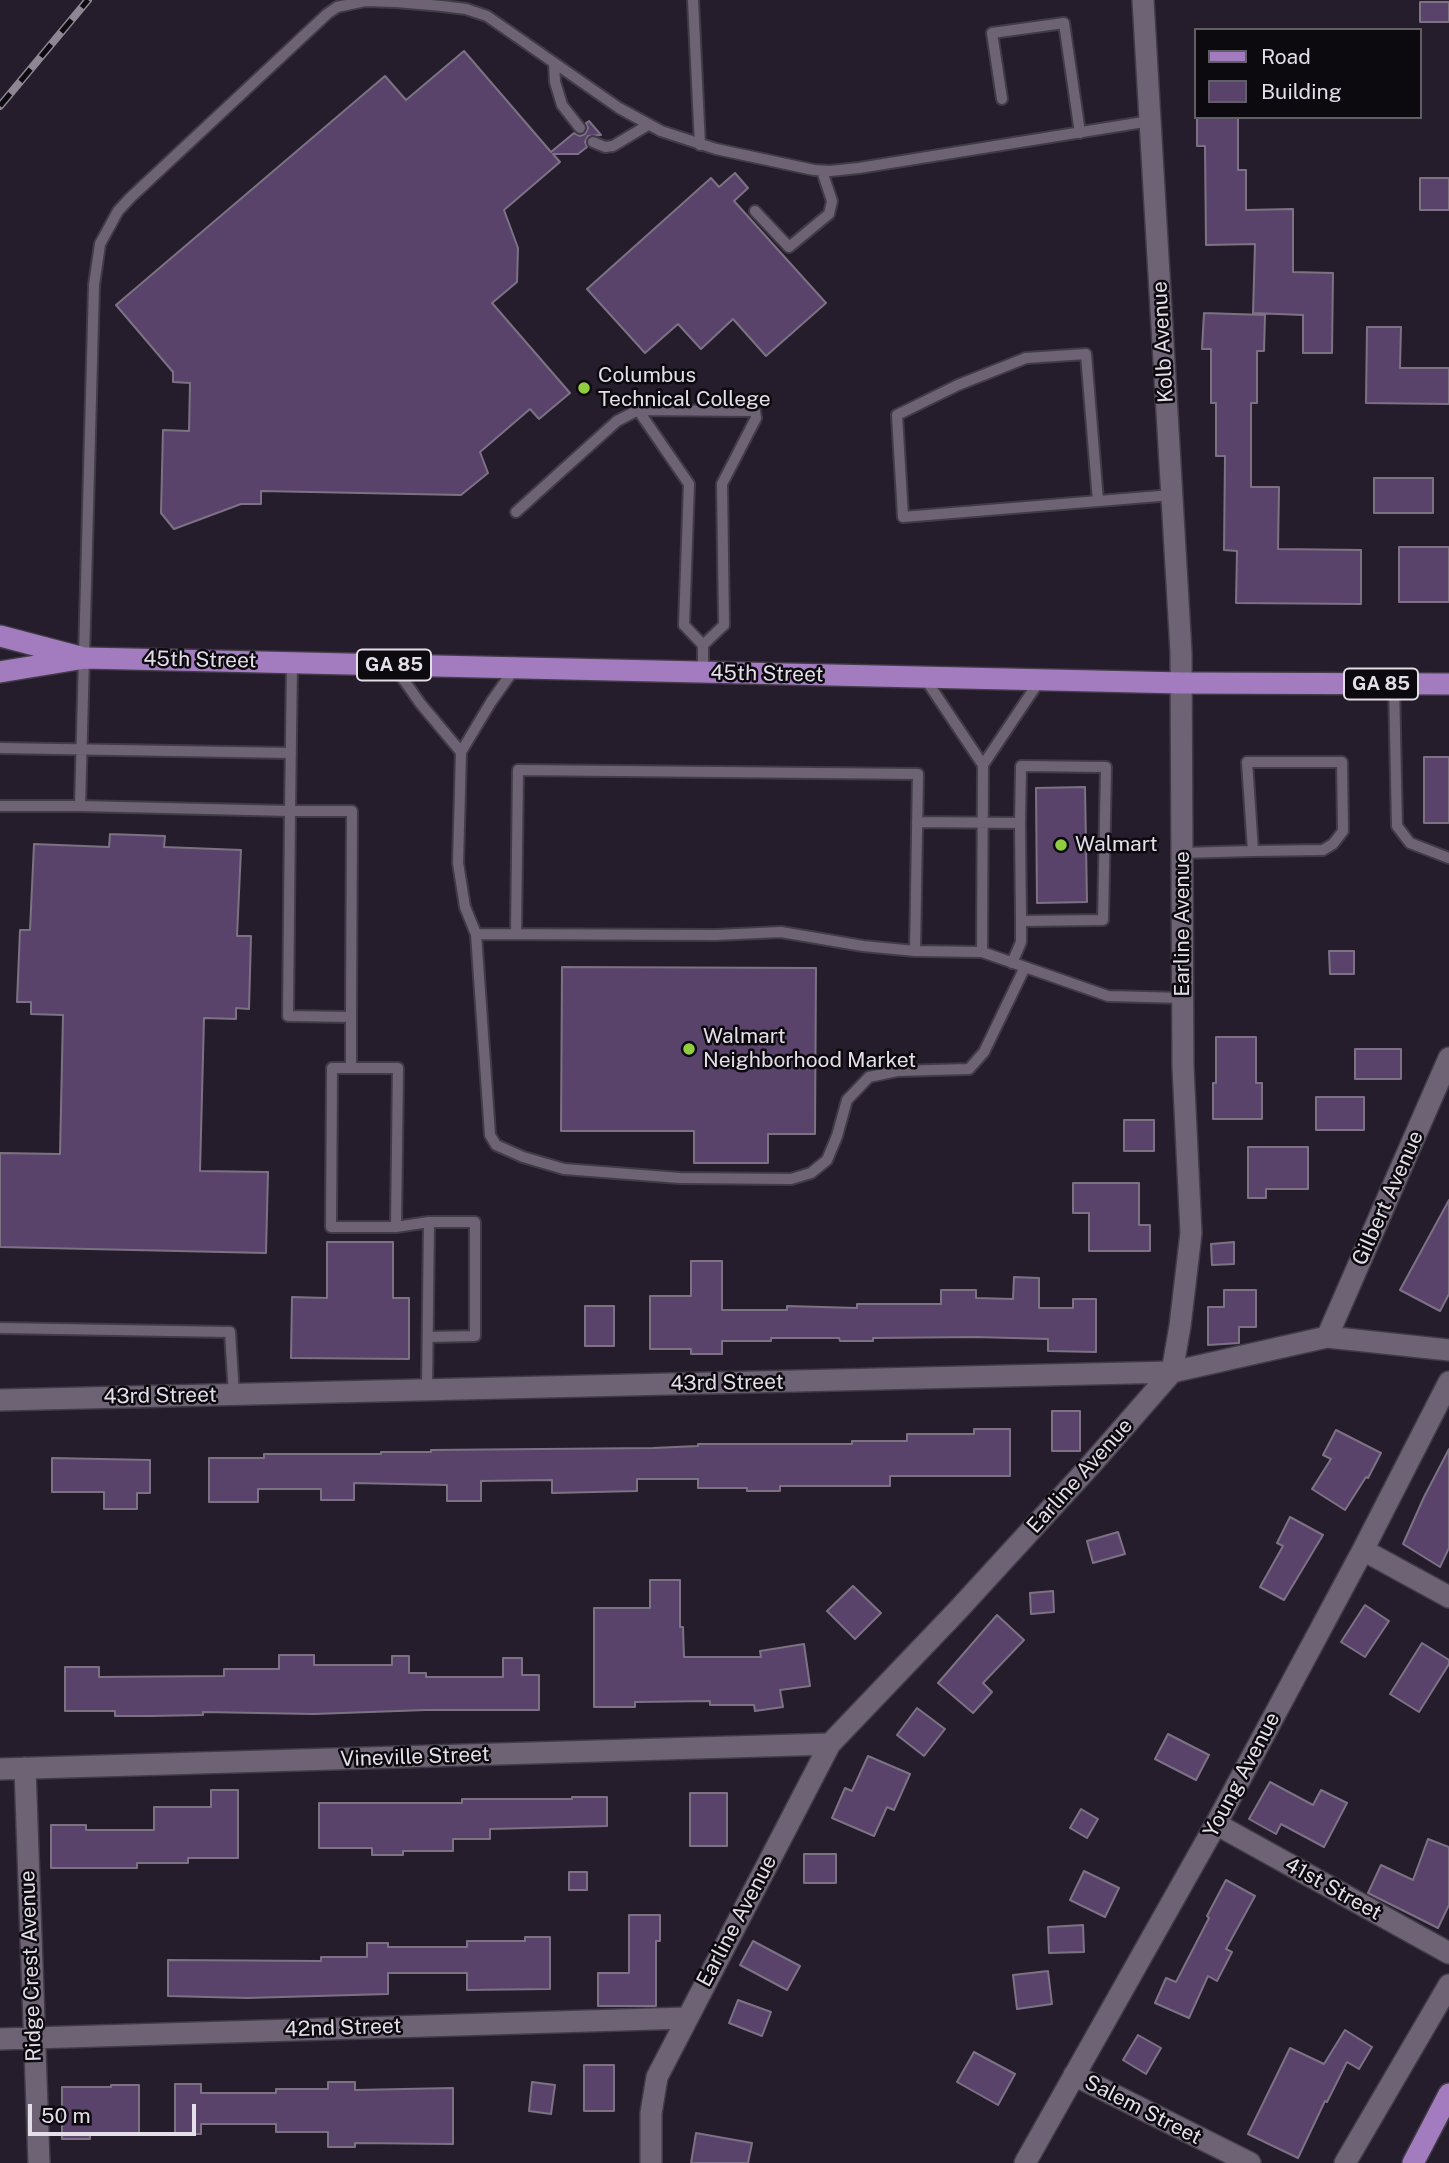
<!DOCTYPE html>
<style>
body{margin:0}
#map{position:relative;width:1449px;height:2163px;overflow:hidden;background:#251d2c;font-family:"Public Sans",sans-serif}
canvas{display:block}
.legend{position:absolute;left:1194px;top:28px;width:228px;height:91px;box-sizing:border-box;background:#0c090f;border:2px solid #625e66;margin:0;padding:9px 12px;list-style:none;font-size:21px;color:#e4dee8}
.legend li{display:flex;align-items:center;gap:14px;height:35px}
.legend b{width:35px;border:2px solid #625e66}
.scale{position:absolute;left:28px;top:2104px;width:168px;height:32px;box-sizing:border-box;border:4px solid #e4dee8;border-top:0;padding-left:9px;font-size:21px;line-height:24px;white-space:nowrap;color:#e4dee8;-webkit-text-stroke:5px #0c090f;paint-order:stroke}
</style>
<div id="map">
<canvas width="1449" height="2163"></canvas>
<ul class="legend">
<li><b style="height:9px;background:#a37cbf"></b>Road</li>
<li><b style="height:19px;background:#59436b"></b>Building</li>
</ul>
<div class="scale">50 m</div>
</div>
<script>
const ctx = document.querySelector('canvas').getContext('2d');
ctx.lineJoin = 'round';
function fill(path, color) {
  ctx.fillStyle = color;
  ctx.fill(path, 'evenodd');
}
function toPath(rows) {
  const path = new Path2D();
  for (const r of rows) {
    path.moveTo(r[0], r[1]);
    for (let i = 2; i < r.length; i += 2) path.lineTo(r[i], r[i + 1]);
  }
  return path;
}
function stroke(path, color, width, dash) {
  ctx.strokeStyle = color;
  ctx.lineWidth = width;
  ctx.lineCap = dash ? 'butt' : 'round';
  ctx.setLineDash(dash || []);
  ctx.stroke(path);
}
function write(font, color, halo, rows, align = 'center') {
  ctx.font = font + ' "Public Sans",sans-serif';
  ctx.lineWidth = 5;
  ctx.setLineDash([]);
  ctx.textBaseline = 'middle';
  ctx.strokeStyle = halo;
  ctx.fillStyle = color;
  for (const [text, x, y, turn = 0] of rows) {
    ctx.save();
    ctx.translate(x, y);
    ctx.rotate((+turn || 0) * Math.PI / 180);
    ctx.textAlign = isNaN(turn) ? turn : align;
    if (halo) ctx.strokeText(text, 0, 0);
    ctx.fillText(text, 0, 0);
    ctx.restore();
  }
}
const building = toPath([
 [1420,2,1449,2,1449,22,1420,22,1420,2],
 [464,51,551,152,574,133,580,136,585,134,588,128,586,123,589,121,601,135,588,136,585,142,587,147,578,154,553,154,560,162,504,210,518,248,517,282,492,303,570,393,539,419,530,409,480,452,488,473,461,495,261,491,261,504,241,504,174,529,161,513,163,430,189,431,190,383,173,382,173,372,116,305,385,76,406,100,464,51],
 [1197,117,1238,117,1238,170,1246,170,1246,210,1293,209,1293,272,1333,273,1332,353,1303,353,1303,315,1253,313,1255,244,1206,245,1205,146,1197,146,1197,117],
 [735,173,748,188,734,201,826,303,766,356,733,319,701,349,678,324,645,353,587,289,711,178,719,187,735,173],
 [1420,178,1449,178,1449,210,1420,210,1420,178],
 [1204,313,1265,315,1264,351,1257,351,1257,403,1251,403,1251,487,1279,487,1278,549,1361,550,1361,604,1236,603,1237,551,1224,550,1225,456,1216,456,1216,403,1211,403,1211,349,1202,349,1204,313],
 [1367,327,1401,327,1400,368,1449,368,1449,404,1366,403,1367,327],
 [1374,478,1433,478,1433,513,1374,513,1374,478],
 [1399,547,1449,547,1449,602,1399,602,1399,547],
 [1424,757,1449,757,1449,823,1424,823,1424,757],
 [1085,787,1087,902,1037,903,1036,788,1085,787],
 [110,834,165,836,164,847,241,850,237,936,251,936,249,1009,236,1008,236,1019,204,1018,200,1171,268,1172,266,1253,0,1247,0,1153,60,1154,63,1015,31,1014,31,1002,17,1002,20,930,30,930,34,844,109,847,110,834],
 [1329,951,1354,951,1354,974,1330,974,1329,951],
 [562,967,816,968,815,1134,768,1134,768,1163,694,1163,694,1131,561,1131,562,967],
 [1216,1037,1256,1037,1256,1083,1262,1083,1262,1119,1213,1119,1213,1083,1216,1083,1216,1037],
 [1355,1049,1401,1049,1401,1079,1355,1079,1355,1049],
 [1316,1097,1364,1097,1364,1130,1316,1130,1316,1097],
 [1124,1120,1154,1120,1154,1151,1124,1151,1124,1120],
 [1248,1147,1308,1147,1308,1189,1266,1189,1266,1198,1248,1198,1248,1147],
 [1073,1183,1139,1183,1139,1225,1150,1225,1150,1251,1089,1251,1089,1213,1073,1213,1073,1183],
 [1449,1200,1449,1294,1440,1311,1400,1290,1449,1200],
 [327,1242,393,1242,393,1298,409,1298,409,1359,291,1358,292,1297,327,1298,327,1242],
 [1234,1242,1234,1264,1212,1265,1211,1244,1234,1242],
 [691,1261,722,1261,722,1310,787,1310,787,1306,857,1308,857,1304,941,1304,941,1290,976,1290,976,1298,1013,1299,1014,1277,1039,1278,1039,1308,1073,1308,1073,1299,1096,1299,1096,1352,1048,1351,1048,1339,976,1337,873,1338,873,1341,840,1341,839,1338,771,1338,771,1341,722,1341,722,1354,691,1354,691,1349,650,1349,650,1296,691,1296,691,1261],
 [1224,1290,1256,1290,1256,1327,1239,1327,1239,1343,1208,1345,1208,1307,1224,1307,1224,1290],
 [585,1306,614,1306,614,1346,585,1346,585,1306],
 [1052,1411,1080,1411,1080,1451,1052,1451,1052,1411],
 [974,1429,1010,1429,1010,1476,890,1476,890,1486,780,1486,780,1491,747,1491,747,1488,698,1488,698,1479,637,1479,637,1491,552,1493,552,1480,481,1481,481,1501,447,1501,447,1485,354,1483,354,1500,321,1500,321,1489,258,1489,258,1502,209,1502,209,1458,264,1458,264,1454,381,1454,381,1452,431,1452,431,1450,653,1448,698,1446,698,1444,852,1444,852,1441,907,1441,907,1434,974,1434,974,1429],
 [1336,1430,1381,1453,1368,1478,1366,1477,1345,1510,1312,1489,1331,1459,1323,1455,1336,1430],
 [1449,1449,1449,1548,1440,1567,1403,1544,1424,1497,1449,1449],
 [52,1458,150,1460,150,1493,137,1493,137,1509,104,1509,104,1492,52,1492,52,1458],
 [1290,1517,1323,1535,1284,1600,1260,1587,1283,1546,1277,1543,1290,1517],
 [1118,1532,1125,1554,1093,1563,1087,1541,1118,1532],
 [650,1580,680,1580,680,1627,683,1627,684,1657,761,1657,760,1651,804,1644,810,1686,780,1690,783,1707,755,1711,754,1705,710,1705,710,1701,635,1702,635,1707,594,1707,594,1608,650,1608,650,1580],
 [853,1586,881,1613,855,1639,827,1611,853,1586],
 [1053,1591,1054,1612,1031,1614,1030,1593,1053,1591],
 [1365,1605,1389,1621,1365,1657,1341,1642,1365,1605],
 [997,1615,1024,1640,983,1683,992,1692,973,1713,938,1683,997,1615],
 [1422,1643,1449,1660,1449,1664,1419,1712,1390,1694,1422,1643],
 [279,1655,314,1655,314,1665,392,1665,392,1656,409,1656,409,1673,426,1673,426,1677,503,1677,503,1658,522,1658,522,1675,539,1675,539,1710,426,1710,314,1714,203,1712,203,1715,150,1716,115,1716,115,1711,65,1711,65,1667,99,1667,99,1677,224,1676,224,1669,279,1669,279,1655],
 [917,1708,945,1729,924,1756,897,1735,917,1708],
 [1168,1734,1209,1755,1196,1780,1155,1759,1168,1734],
 [868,1756,910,1774,894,1810,887,1807,874,1836,832,1818,845,1788,852,1791,868,1756],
 [1270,1782,1313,1805,1321,1790,1347,1803,1324,1847,1281,1824,1276,1834,1249,1819,1270,1782],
 [211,1790,238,1790,238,1858,188,1858,188,1863,137,1863,137,1868,51,1868,51,1825,86,1825,86,1830,154,1830,154,1807,211,1807,211,1790],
 [690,1793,727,1793,727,1846,690,1846,690,1793],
 [572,1797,607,1797,607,1826,490,1829,490,1839,453,1839,453,1851,403,1851,403,1855,372,1855,372,1848,319,1848,319,1803,462,1803,462,1799,572,1799,572,1797],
 [1081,1809,1098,1819,1087,1838,1070,1828,1081,1809],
 [1428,1839,1449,1847,1449,1905,1438,1928,1368,1893,1381,1865,1413,1880,1428,1839],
 [804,1854,836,1854,836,1883,804,1883,804,1854],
 [1084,1871,1119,1888,1105,1917,1070,1900,1084,1871],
 [569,1872,587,1872,587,1890,569,1890,569,1872],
 [1226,1880,1255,1896,1226,1949,1232,1952,1217,1981,1208,1976,1189,2018,1155,2003,1166,1978,1176,1982,1209,1918,1207,1916,1226,1880],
 [629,1915,660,1915,660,1941,656,1941,656,2006,598,2006,598,1973,629,1973,629,1915],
 [1083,1925,1084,1952,1049,1953,1048,1927,1083,1925],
 [525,1937,550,1937,550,1989,467,1990,467,1973,388,1973,388,1994,247,1998,168,1996,168,1960,321,1961,321,1957,367,1957,367,1943,388,1943,388,1947,467,1947,467,1941,525,1941,525,1937],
 [753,1941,800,1966,787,1990,740,1965,753,1941],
 [1048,1971,1052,2004,1017,2009,1013,1975,1048,1971],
 [738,2000,771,2012,762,2036,729,2023,738,2000],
 [1345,2030,1372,2047,1359,2069,1347,2062,1327,2102,1325,2101,1298,2158,1248,2134,1290,2048,1324,2064,1345,2030],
 [1138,2035,1161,2048,1146,2074,1123,2060,1138,2035],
 [974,2052,1015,2074,998,2105,957,2082,974,2052],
 [584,2065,614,2065,614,2111,584,2111,584,2065],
 [328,2082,355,2082,355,2090,453,2088,453,2144,355,2143,355,2147,328,2147,328,2132,276,2132,276,2124,201,2124,201,2134,175,2134,175,2084,201,2084,201,2093,276,2093,276,2089,328,2089,328,2082],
 [532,2082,555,2085,551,2114,529,2111,532,2082],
 [111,2085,139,2085,139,2134,90,2134,90,2139,62,2139,62,2087,111,2087,111,2085],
 [696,2133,752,2143,748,2163,691,2163,696,2133]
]);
fill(building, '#59436b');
stroke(building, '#7c7284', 2);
const lane = toPath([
 [693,0,700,145],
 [554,63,555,82,562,105,580,128],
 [1002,99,992,33,1064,23,1080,133],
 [593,142,605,147,613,146,648,125],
 [755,211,789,247,829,214,832,201,822,171],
 [638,410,689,484,684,625,703,645,703,672],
 [1098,501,1086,354,1026,358,958,385,897,415,903,517,1172,495],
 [516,512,617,421,638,410,755,411,756,418,722,484,724,625,703,645],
 [292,662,290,811,288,1016,351,1017,352,811,290,811,80,806,94,285,100,244,118,211,130,198,327,14,337,7,365,1,396,2,442,6,466,9,487,16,619,108,661,131,716,149,814,170,830,171,859,168,1150,121],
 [394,666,420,703,461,752],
 [515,668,491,702,461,752,458,863,465,907,476,934,716,935,781,932,863,946,915,951,982,952,1108,996,1183,998],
 [924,677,983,765],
 [1394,684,1397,826,1410,843,1449,858],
 [0,748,291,753],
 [0,806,80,806],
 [917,822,1020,823,1021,766,1106,767,1103,920,1021,921,1021,942,1012,963],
 [1020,823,1021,921],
 [1182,853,1253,851,1323,850,1333,844,1343,831,1342,762,1247,762,1253,851],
 [476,934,490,1135,496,1145,523,1157,564,1169,680,1178,791,1179,811,1173,827,1160,837,1136,847,1100,869,1077,897,1071,969,1069,984,1052,1025,967],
 [516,934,518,770,918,774,915,951],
 [982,952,983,765,1040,680],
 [351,1017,351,1068],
 [396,1227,398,1068,332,1068,331,1227,396,1227,429,1222,475,1222,475,1336,428,1337],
 [0,1328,230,1332,234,1395],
 [427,1390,429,1222]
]);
const street = toPath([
 [1327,1337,1449,1058],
 [0,1400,1172,1372,1327,1337,1449,1350],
 [1363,1550,1449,1597],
 [25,1768,39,2163],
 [0,1769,830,1744],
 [1216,1824,1449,1953],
 [0,2039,686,2018],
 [1074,2075,1250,2163],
 [651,2163,651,2113,657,2077,830,1744,957,1611,1089,1467,1172,1372,1180,1326,1191,1233,1183,1067,1181,652,1143,0],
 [1025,2163,1216,1824,1363,1550,1449,1382],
 [1345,2163,1449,1985]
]);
const primary = toPath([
 [0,636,80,657],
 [0,672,85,658,1182,683,1449,684],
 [1413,2163,1449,2094]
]);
stroke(lane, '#413b47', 14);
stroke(street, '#413b47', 24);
stroke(primary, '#413b47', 24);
stroke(lane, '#6d6375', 10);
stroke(street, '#6d6375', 21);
stroke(primary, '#a37cbf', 21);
const rail = toPath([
 [0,106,88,0]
]);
stroke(rail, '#8e8793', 8);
stroke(rail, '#0c090f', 5, [16]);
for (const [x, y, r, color] of [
 [584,388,7,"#91cd40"],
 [1061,845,7,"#91cd40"],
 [689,1049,7,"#91cd40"]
]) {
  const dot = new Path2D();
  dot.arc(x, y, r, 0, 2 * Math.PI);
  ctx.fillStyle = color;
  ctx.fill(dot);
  stroke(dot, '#0c090f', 2.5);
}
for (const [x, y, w] of [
 [394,665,74],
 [1381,684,74]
]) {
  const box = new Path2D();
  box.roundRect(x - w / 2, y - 15.5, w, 31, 5);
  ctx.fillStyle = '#0c090f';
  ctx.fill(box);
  stroke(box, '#e4dee8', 2);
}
write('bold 19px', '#e4dee8', null, [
 ["GA 85",394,665],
 ["GA 85",1381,684]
]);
write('21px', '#e4dee8', '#0c090f', [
 ["Kolb Avenue",1163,342,-93],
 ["45th Street",200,660,1],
 ["45th Street",767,674,1],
 ["Earline Avenue",1183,924,-90],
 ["Gilbert Avenue",1388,1198,-66],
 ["43rd Street",727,1383,-1],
 ["43rd Street",160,1396,-1],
 ["Earline Avenue",1080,1476,-48],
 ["Vineville Street",415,1757,-2],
 ["Young Avenue",1242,1775,-62],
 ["41st Street",1333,1889,29],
 ["Earline Avenue",737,1921,-62],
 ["Ridge Crest Avenue",31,1966,-92],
 ["42nd Street",343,2028,-2],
 ["Salem Street",1143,2110,27]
]);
write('21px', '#e4dee8', '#0c090f', [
 ["Columbus",598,376],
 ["Technical College",598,400],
 ["Walmart",1075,845],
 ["Walmart",703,1037],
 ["Neighborhood Market",703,1061]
], 'left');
</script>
